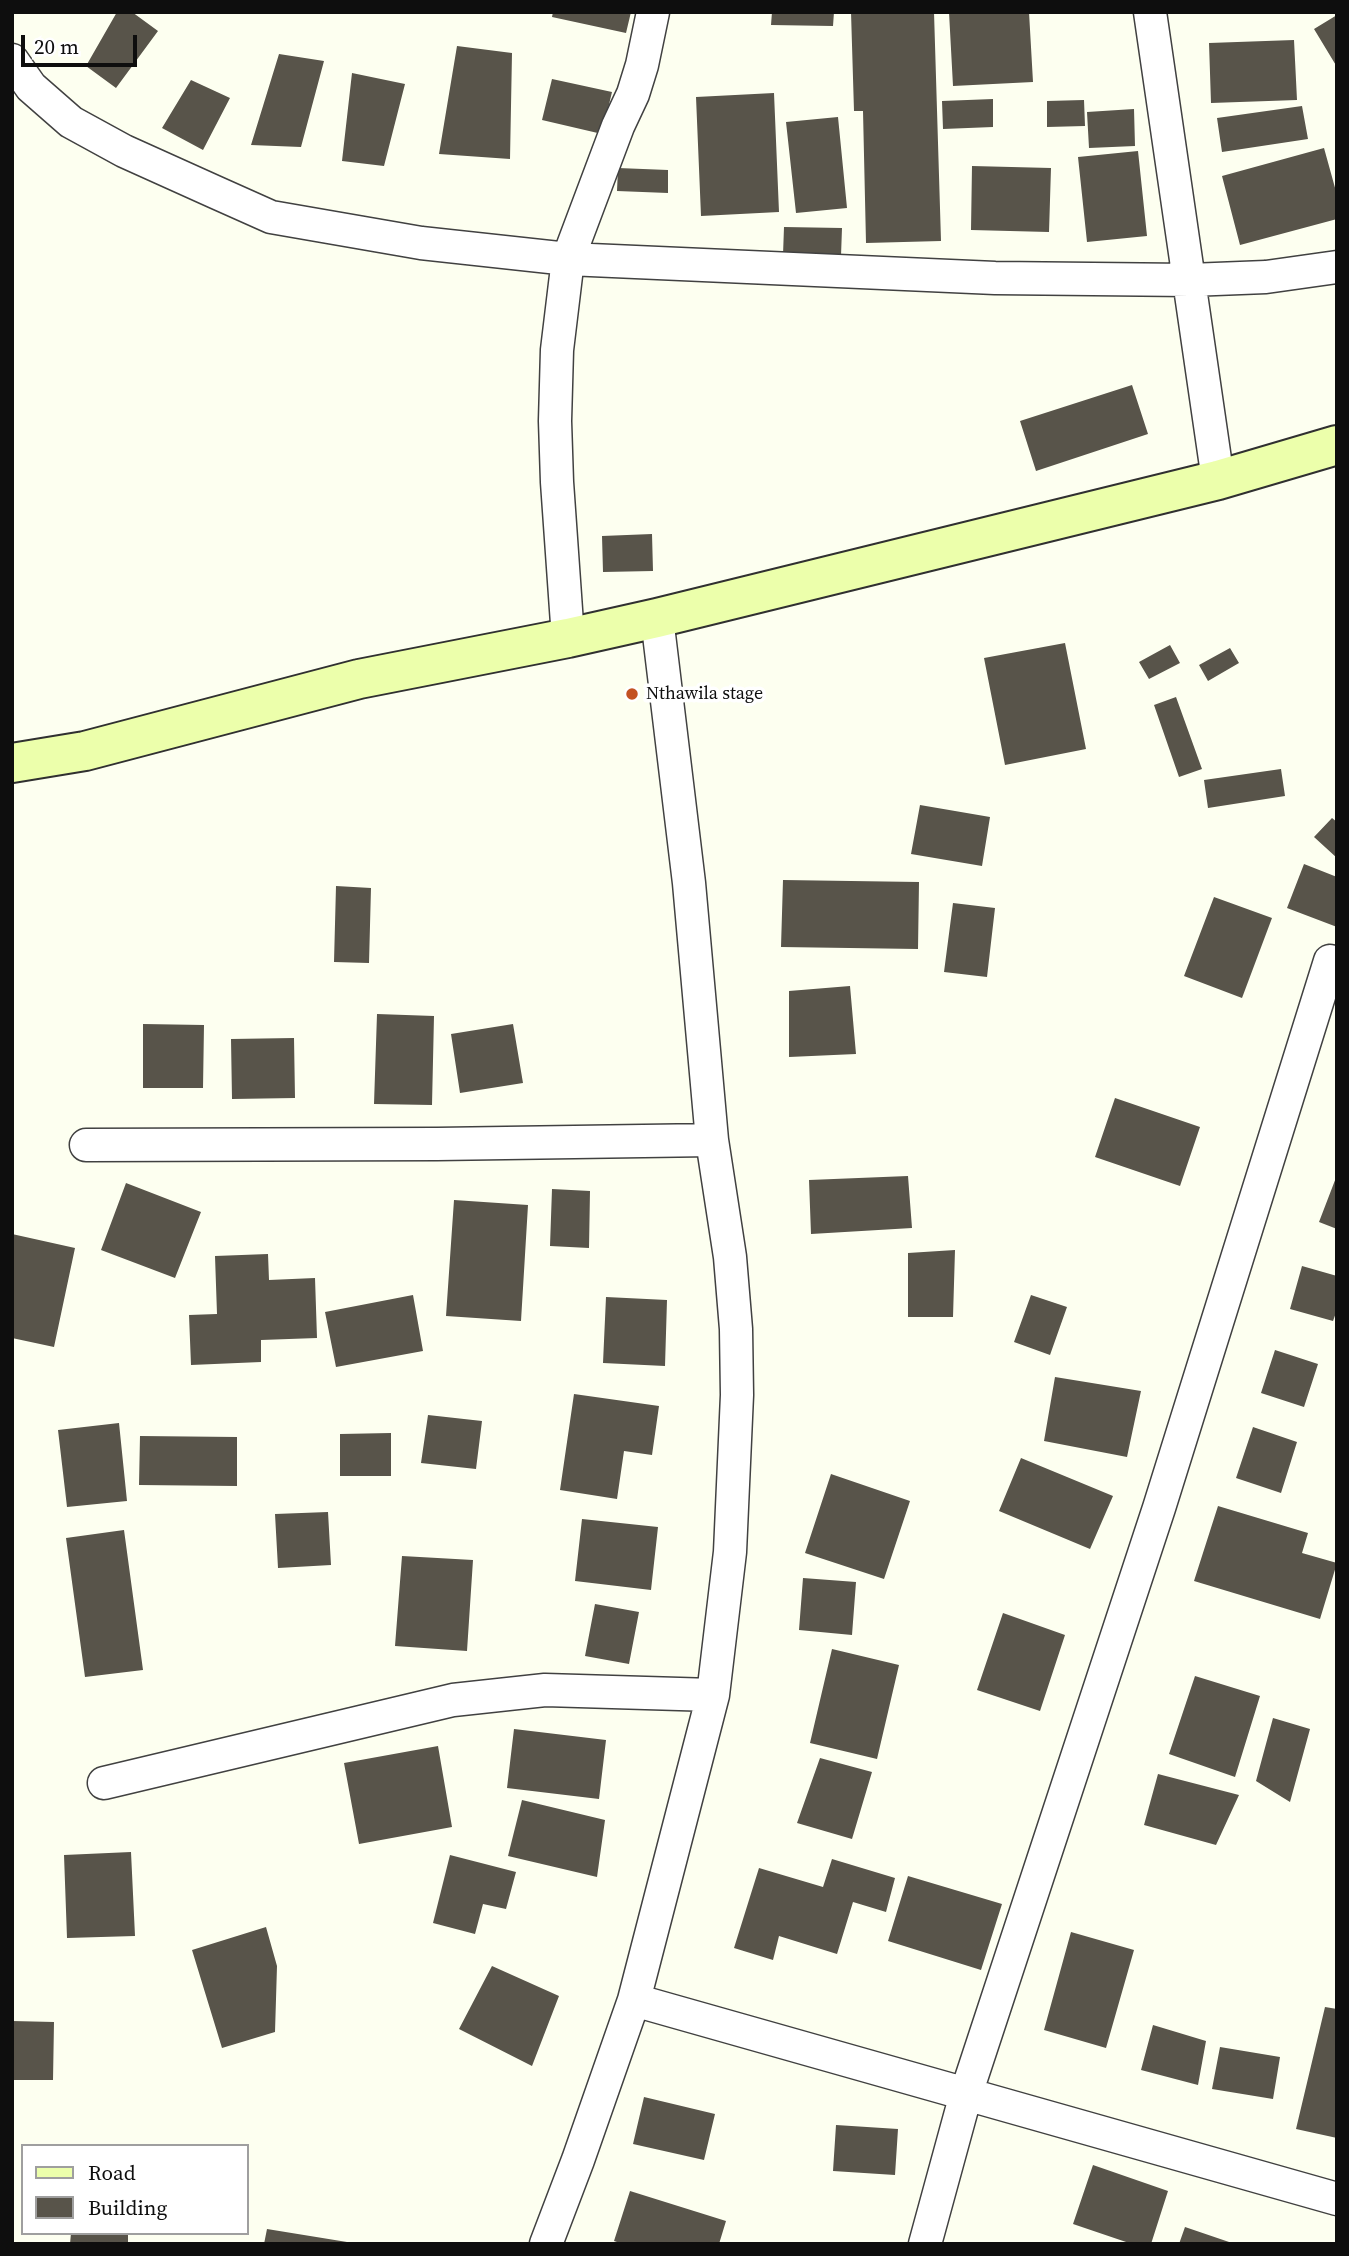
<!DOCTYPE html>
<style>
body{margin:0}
#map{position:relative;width:1349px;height:2256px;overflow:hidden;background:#fdfff0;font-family:"Source Serif 4",serif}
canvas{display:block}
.frame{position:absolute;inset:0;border:14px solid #0e0e0e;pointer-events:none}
.legend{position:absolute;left:21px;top:2144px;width:228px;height:91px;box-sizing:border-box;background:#fff;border:2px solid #9f9f9f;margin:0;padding:9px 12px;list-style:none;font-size:21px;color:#0e0e0e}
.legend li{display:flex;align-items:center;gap:14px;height:35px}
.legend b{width:35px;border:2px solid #9f9f9f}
.scale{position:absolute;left:21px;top:35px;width:116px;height:32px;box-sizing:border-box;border:4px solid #0e0e0e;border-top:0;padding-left:9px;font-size:21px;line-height:24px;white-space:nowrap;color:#0e0e0e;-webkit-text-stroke:5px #fff;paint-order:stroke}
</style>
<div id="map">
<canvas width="1349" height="2256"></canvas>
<div class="frame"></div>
<ul class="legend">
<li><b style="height:9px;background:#ecffab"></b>Road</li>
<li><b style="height:19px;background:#58544a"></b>Building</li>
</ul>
<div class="scale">20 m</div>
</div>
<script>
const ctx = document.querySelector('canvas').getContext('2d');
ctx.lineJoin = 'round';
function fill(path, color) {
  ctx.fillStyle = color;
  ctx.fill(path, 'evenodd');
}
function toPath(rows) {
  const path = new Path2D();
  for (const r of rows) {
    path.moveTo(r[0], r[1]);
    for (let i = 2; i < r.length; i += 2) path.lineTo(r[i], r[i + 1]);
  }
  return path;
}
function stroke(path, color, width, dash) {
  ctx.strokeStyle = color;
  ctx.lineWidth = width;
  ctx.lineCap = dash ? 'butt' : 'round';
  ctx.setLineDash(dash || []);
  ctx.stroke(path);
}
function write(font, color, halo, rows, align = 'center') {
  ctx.font = font + ' "Source Serif 4",serif';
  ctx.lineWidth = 7;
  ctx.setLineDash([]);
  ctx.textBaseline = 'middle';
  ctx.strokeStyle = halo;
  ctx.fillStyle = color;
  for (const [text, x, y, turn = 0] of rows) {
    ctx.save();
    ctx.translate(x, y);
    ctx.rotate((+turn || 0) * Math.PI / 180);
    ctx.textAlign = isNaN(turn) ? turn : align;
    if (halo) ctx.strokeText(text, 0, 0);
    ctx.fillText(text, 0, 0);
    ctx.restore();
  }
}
fill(toPath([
 [117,12,132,12,158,31,116,88,86,66],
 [553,12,631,12,626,33,552,17],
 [772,12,834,12,833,26,771,25],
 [851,12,934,12,941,241,866,243,863,111,854,111],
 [949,12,1029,12,1033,82,953,86],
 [1337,15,1337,67,1314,29],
 [1294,40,1297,100,1211,103,1209,43],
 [457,46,512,53,510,159,439,154],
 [279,54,324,61,301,147,251,145],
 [352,73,405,84,384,166,342,161],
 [552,79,612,92,602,134,542,120],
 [191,80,230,98,203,150,162,128],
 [774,93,779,212,701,216,696,97],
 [993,99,993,127,943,129,942,101],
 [1084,100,1085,126,1047,127,1047,101],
 [1302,106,1308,139,1222,152,1217,118],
 [1134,109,1135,146,1089,148,1087,112],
 [838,117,847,208,796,213,786,122],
 [1324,148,1337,195,1337,219,1240,245,1222,176],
 [1138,151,1147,236,1087,242,1078,157],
 [972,166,1051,168,1049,232,971,230],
 [618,168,668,170,668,193,617,191],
 [784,227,842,228,841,256,783,255],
 [1132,385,1148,434,1036,471,1020,421],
 [652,534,653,571,603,572,602,536],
 [1065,643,1086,749,1005,765,984,658],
 [1170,645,1180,663,1149,679,1139,662],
 [1230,648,1239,663,1208,681,1199,665],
 [1176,697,1202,769,1179,777,1154,705],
 [1281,769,1285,796,1208,808,1204,780],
 [920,805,990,817,982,866,911,854],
 [1332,818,1337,822,1337,858,1314,837],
 [1304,864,1337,877,1337,927,1287,908],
 [783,880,919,882,918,949,781,947],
 [336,886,371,888,369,963,334,962],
 [1214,897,1272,918,1242,998,1184,976],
 [953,903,995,908,987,977,944,972],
 [850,986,856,1054,789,1057,789,991],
 [377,1014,434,1016,432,1105,374,1104],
 [143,1024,204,1025,203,1088,143,1088],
 [513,1024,523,1083,460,1093,451,1034],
 [294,1038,295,1098,232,1099,231,1039],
 [1115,1098,1200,1127,1180,1186,1095,1157],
 [1337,1175,1337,1229,1319,1222],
 [908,1176,912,1228,811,1234,809,1180],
 [126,1183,201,1212,175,1278,101,1250],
 [552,1189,590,1191,589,1248,550,1246],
 [454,1200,528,1205,521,1321,446,1316],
 [12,1234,75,1248,54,1347,12,1338],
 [955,1250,953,1317,908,1317,908,1253],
 [268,1254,269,1280,315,1278,317,1338,261,1340,261,1362,191,1365,189,1315,217,1314,215,1256],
 [1302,1266,1337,1276,1337,1310,1333,1321,1290,1309],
 [413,1295,423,1351,336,1367,325,1312],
 [1031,1295,1067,1307,1050,1355,1014,1342],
 [606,1297,667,1300,665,1366,603,1363],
 [1275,1350,1318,1364,1304,1407,1261,1393],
 [1055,1377,1141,1391,1127,1457,1044,1441],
 [574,1394,659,1406,652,1455,624,1451,617,1499,560,1490],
 [428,1415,482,1421,476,1469,421,1463],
 [119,1423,127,1501,67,1507,58,1430],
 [1253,1427,1297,1442,1281,1493,1236,1478],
 [391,1433,391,1476,340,1476,340,1434],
 [140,1436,237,1437,237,1486,139,1485],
 [1021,1458,1113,1496,1090,1549,999,1511],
 [831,1474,910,1501,884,1579,805,1553],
 [1218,1506,1308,1533,1302,1553,1337,1563,1320,1619,1194,1581],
 [328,1512,331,1565,278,1568,275,1514],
 [582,1519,658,1527,651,1590,575,1581],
 [124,1530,143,1670,85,1677,66,1538],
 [402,1556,473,1560,467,1651,395,1646],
 [803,1578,856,1582,852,1635,799,1630],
 [595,1604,639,1612,629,1664,585,1656],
 [1003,1613,1065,1635,1040,1711,977,1690],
 [832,1649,899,1665,877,1759,810,1743],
 [1195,1676,1260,1696,1235,1777,1169,1754],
 [1273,1718,1310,1729,1290,1802,1256,1781],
 [514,1729,606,1740,599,1799,507,1788],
 [438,1746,452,1827,359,1844,344,1763],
 [820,1758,872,1772,852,1839,797,1823],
 [1158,1774,1239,1795,1216,1845,1144,1825],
 [522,1800,605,1820,597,1877,508,1856],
 [131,1852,135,1936,67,1938,64,1855],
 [450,1855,516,1872,506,1909,483,1904,475,1934,433,1923],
 [832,1859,895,1878,886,1912,853,1902,837,1954,779,1936,773,1960,734,1948,759,1868,823,1887],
 [908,1876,1002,1904,981,1970,888,1941],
 [266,1927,277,1966,275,2032,222,2048,192,1950],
 [1071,1932,1134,1950,1106,2048,1044,2030],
 [492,1966,559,1996,532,2066,459,2029],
 [1325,2007,1337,2009,1337,2138,1296,2129],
 [12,2021,54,2022,53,2080,12,2080],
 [1153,2025,1206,2041,1198,2085,1141,2070],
 [1220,2047,1280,2057,1273,2099,1212,2089],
 [644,2097,715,2114,704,2160,633,2144],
 [836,2125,898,2129,895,2175,833,2171],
 [1093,2165,1168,2191,1151,2244,1132,2244,1073,2224],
 [630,2191,726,2221,719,2244,623,2244,614,2241],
 [1185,2227,1232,2243,1232,2244,1179,2244],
 [267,2229,347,2242,347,2244,264,2244],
 [71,2233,128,2233,128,2244,70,2244]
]), '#58544a');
const minor = toPath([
 [1150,12,1218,480],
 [12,60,31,87,71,122,124,151,215,192,271,217,421,243,568,259,995,278,1190,280,1266,277,1337,267],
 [568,638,557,482,555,421,557,350,568,259,618,126,633,94,642,65,653,12],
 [86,1145,437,1144,712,1140],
 [104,1783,453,1700,545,1690,713,1695],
 [634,2000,1337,2199],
 [546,2244,578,2160,634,2000,713,1695,730,1552,737,1395,736,1329,730,1257,712,1140,689,883,657,618],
 [925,2244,966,2094,1159,1508,1330,961]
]);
const secondary = toPath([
 [12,763,85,751,359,679,568,638,657,618,1218,480,1337,445]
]);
stroke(minor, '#414141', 35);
stroke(secondary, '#303030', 42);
stroke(minor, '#fff', 32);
stroke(secondary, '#ecffab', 38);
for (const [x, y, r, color] of [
 [632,694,7,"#c35122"]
]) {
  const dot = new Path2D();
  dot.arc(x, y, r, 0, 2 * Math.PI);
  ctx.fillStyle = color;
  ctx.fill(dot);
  stroke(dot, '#fff', 2.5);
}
write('18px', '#0e0e0e', '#fff', [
 ["Nthawila stage",646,694]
], 'left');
</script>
